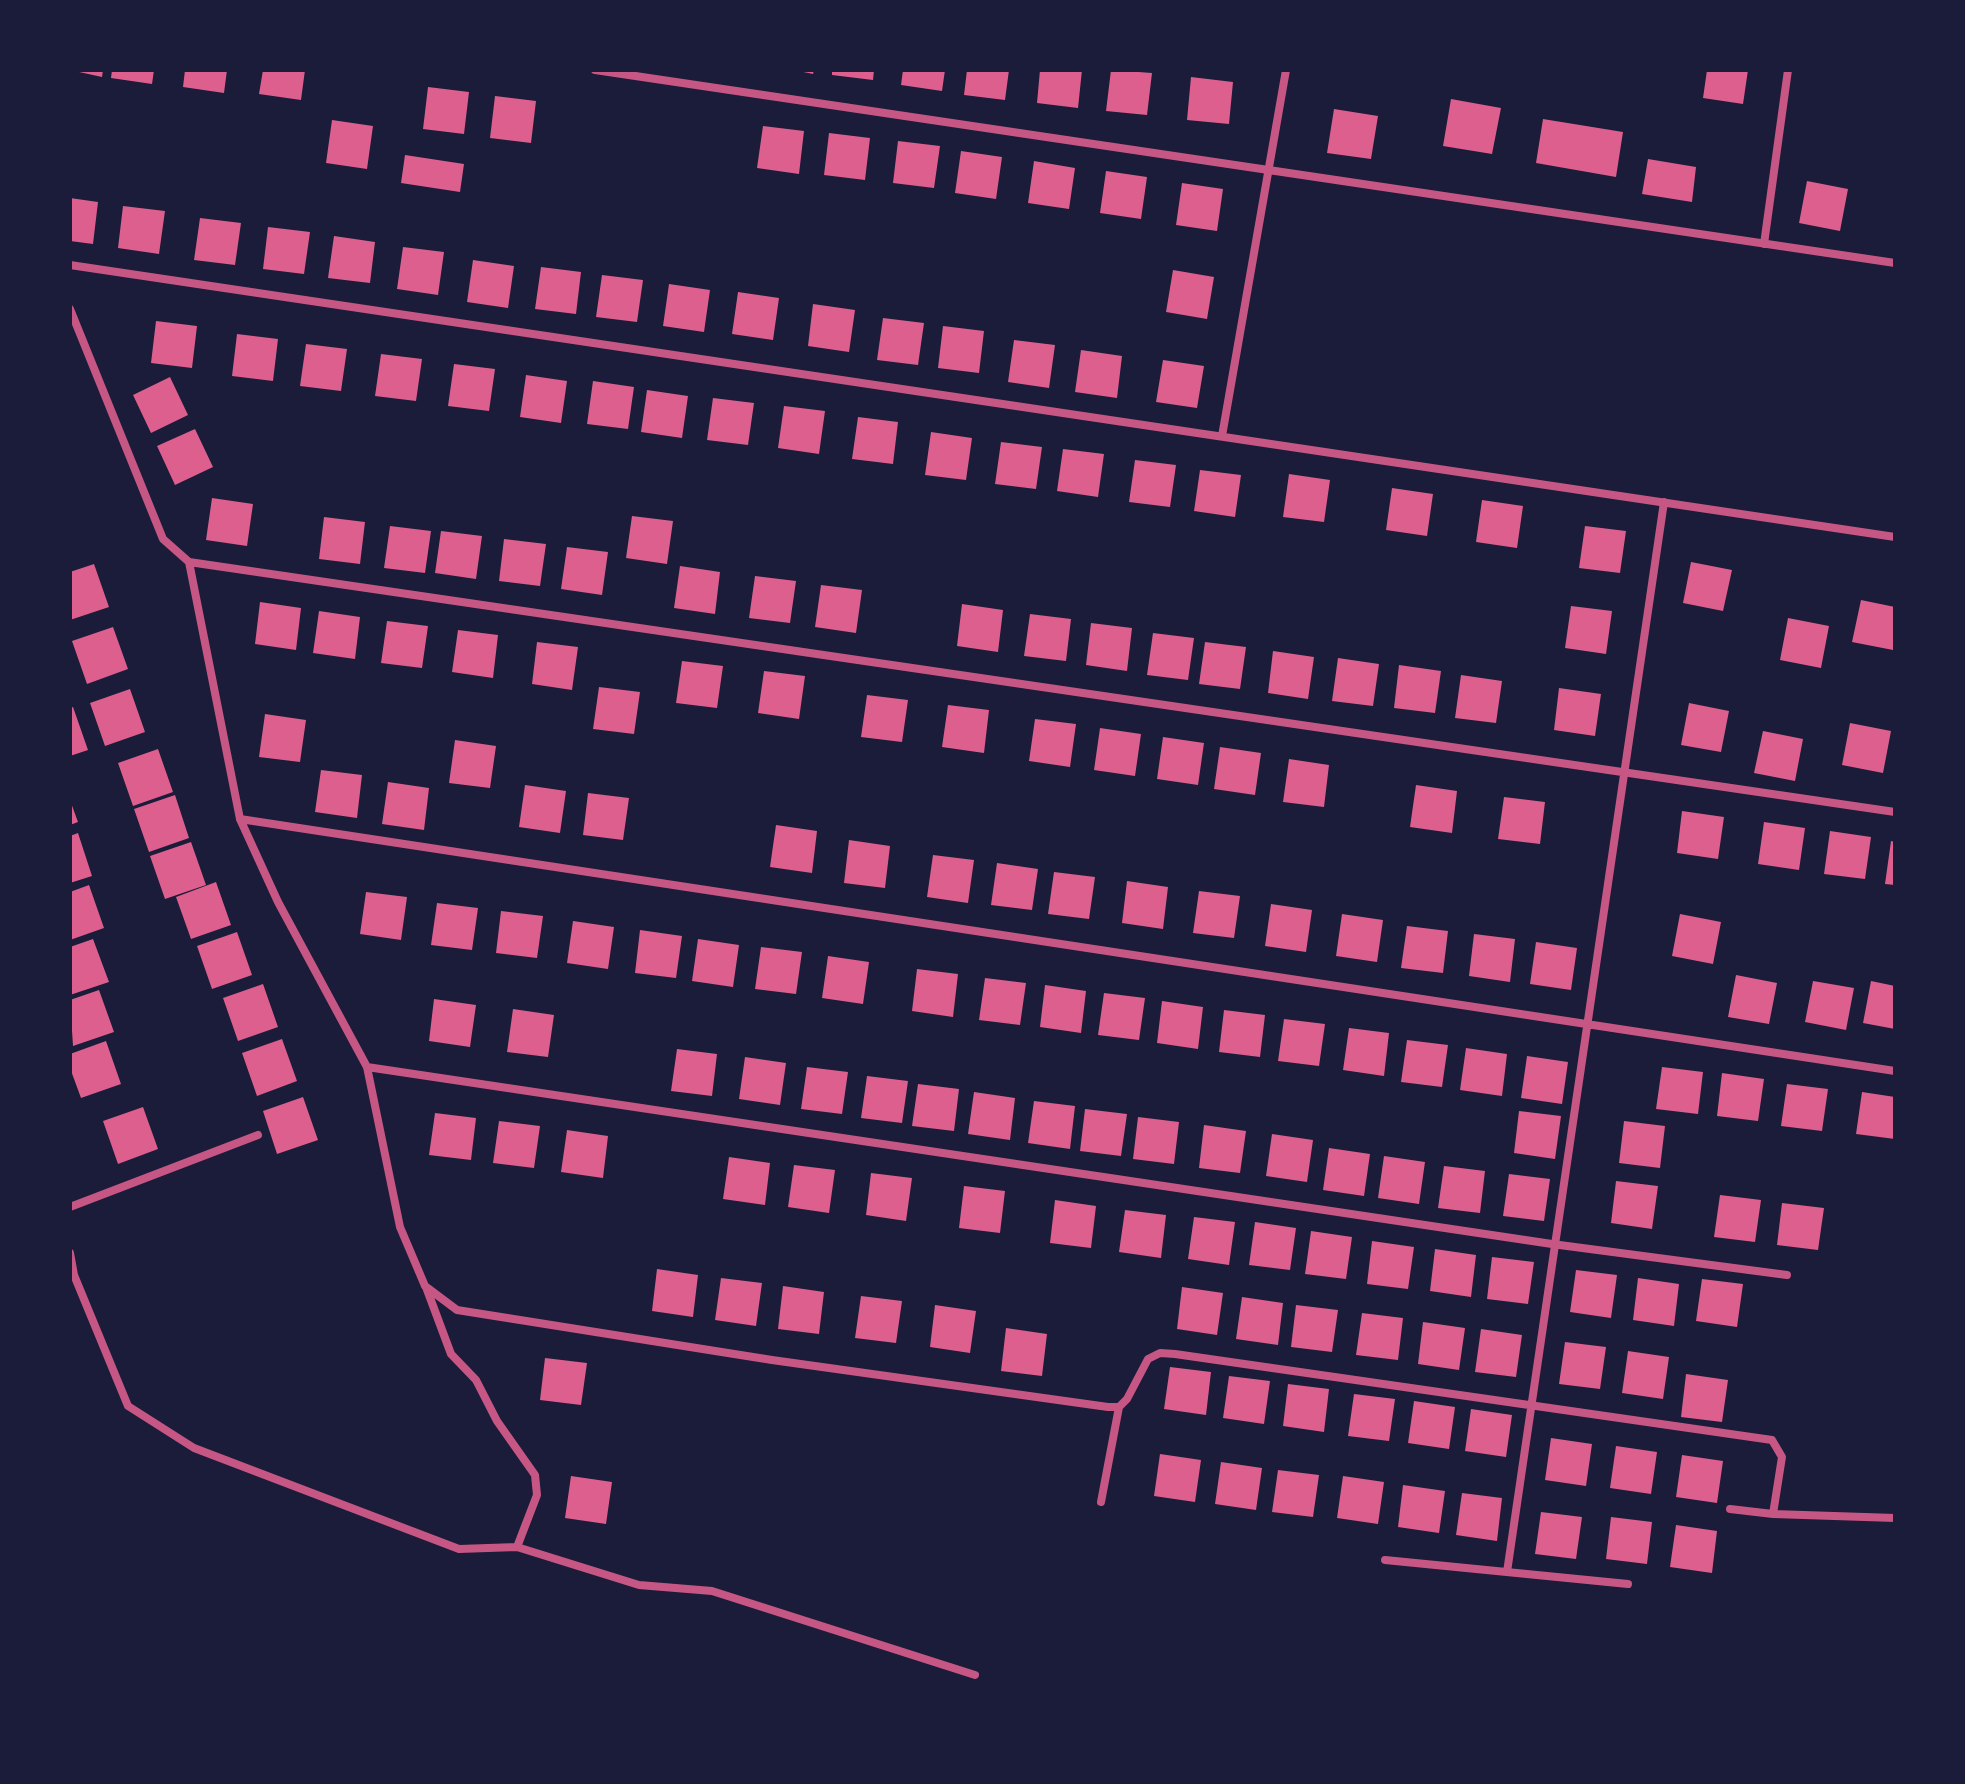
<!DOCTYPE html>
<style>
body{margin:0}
#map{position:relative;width:1965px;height:1784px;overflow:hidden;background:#1b1b3a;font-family:"IBM Plex Sans",sans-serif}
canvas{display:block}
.frame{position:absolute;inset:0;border:72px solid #1b1b3a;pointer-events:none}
</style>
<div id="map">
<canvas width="1965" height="1784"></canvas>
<div class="frame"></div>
</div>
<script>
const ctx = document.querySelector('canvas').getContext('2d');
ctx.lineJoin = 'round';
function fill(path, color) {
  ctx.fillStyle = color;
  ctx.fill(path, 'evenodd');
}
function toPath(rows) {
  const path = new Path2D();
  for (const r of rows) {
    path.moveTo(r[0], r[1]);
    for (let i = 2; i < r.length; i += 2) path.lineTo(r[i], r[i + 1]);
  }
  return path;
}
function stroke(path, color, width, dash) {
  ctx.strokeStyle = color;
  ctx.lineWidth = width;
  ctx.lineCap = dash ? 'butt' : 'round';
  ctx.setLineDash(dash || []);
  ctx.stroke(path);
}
fill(toPath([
 [70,70,103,70,102,77],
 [112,70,154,70,152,84,111,78],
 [185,70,227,70,224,93,183,87],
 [263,70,305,70,301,100,259,94],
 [794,70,814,70,813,74],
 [832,70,874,70,873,80,832,75],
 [903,70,945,70,942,91,901,85],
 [967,70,1009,70,1005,100,964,95],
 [1040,70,1082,70,1078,108,1037,103],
 [1111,70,1152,73,1147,115,1106,111],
 [1707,70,1748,70,1743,104,1703,98],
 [1191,77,1233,82,1229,124,1187,120],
 [428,87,469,92,464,134,423,129],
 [495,96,536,101,531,143,490,138],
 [1451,99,1501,108,1492,154,1443,146],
 [1334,109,1378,116,1371,159,1327,153],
 [1543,119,1623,132,1616,177,1536,163],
 [332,120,373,126,367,169,326,163],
 [763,126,804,131,799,174,757,168],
 [829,133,870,138,865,180,824,175],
 [898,141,940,146,934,188,893,183],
 [961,151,1002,157,996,199,955,193],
 [405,155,464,164,460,192,401,183],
 [1648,159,1696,167,1692,202,1642,194],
 [1034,161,1075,168,1069,209,1028,203],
 [1106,171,1147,177,1141,219,1100,213],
 [1807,181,1848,189,1840,231,1799,223],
 [1182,183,1223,189,1217,231,1176,225],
 [70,198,98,202,93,244,70,241],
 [123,206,165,211,159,254,118,248],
 [200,218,241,223,235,265,194,260],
 [268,227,310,232,304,274,263,269],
 [334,236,375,242,370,283,328,278],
 [403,247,444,252,438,295,397,289],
 [473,260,514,266,508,308,467,302],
 [541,267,581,272,576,314,535,309],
 [1173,270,1214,277,1207,319,1166,312],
 [602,275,643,280,637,322,596,317],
 [669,284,710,290,704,332,663,326],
 [738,292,779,298,773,340,732,334],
 [813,304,855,310,849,352,808,346],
 [883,318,924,323,918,365,877,360],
 [156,321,197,326,192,368,151,363],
 [943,326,984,331,979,373,938,368],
 [237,334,278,339,273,381,232,376],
 [1014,340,1055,345,1049,388,1008,382],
 [306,344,347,349,341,391,300,386],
 [1081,350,1122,356,1117,398,1075,392],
 [381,354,422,359,416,401,375,396],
 [1163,360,1204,366,1197,408,1156,402],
 [454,364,495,369,489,411,448,406],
 [526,375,567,381,561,423,520,417],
 [170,377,188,415,151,433,133,395],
 [593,381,634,387,628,429,587,424],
 [647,390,688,396,682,438,641,432],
 [713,398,754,403,748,445,707,440],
 [784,406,825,411,819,454,778,448],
 [858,417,898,422,893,464,852,459],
 [195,429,213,467,175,485,157,446],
 [931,432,972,438,966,480,925,475],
 [1001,442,1042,447,1036,489,995,484],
 [1063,449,1104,454,1098,497,1057,491],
 [1135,460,1176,465,1170,507,1129,502],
 [1200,470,1241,475,1235,517,1194,511],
 [1289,474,1330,480,1324,522,1283,517],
 [1392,488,1433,494,1427,536,1386,530],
 [212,498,253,504,247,546,206,540],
 [1482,500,1523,506,1517,548,1476,542],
 [632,516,673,521,667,564,626,558],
 [324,517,365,522,360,564,319,559],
 [390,526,431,531,425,573,384,568],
 [1585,526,1626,531,1620,573,1579,568],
 [441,531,482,536,476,579,435,573],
 [504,539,546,544,540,586,499,581],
 [567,547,608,552,602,595,561,589],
 [1691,562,1732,570,1723,611,1683,603],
 [94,564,109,607,70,620,70,572],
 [680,566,720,572,715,614,674,608],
 [755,576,796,581,790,623,749,618],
 [821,585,862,590,856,633,815,627],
 [1861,600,1895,607,1893,650,1852,642],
 [260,602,301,608,296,650,255,644],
 [962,604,1003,610,998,652,957,646],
 [1571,606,1612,611,1606,654,1565,648],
 [319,611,360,617,355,659,313,653],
 [1030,614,1071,619,1066,661,1024,656],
 [1788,618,1829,626,1821,668,1780,660],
 [387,621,428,626,422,668,381,663],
 [1091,623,1132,628,1127,671,1086,665],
 [113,627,128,669,87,684,72,641],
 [458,630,498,635,493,678,452,672],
 [1153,633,1194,638,1188,680,1147,675],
 [537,642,578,647,572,690,532,684],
 [1205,642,1246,647,1240,689,1199,684],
 [1273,651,1314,657,1308,699,1268,693],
 [1338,658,1379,664,1373,706,1332,701],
 [682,661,723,666,717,708,676,703],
 [1399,665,1441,671,1435,713,1394,708],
 [764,671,805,676,799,719,758,713],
 [1461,675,1502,681,1496,723,1455,718],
 [599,687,640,692,634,734,593,729],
 [1559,688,1601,694,1595,736,1554,730],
 [130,689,145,732,105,746,90,703],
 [867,695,908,700,902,742,861,737],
 [1689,703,1729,711,1721,752,1681,745],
 [948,705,989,710,984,753,942,747],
 [73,707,88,750,70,756,70,708],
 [265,714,306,720,300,762,259,757],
 [1035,719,1076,724,1070,767,1029,761],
 [1850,723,1891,731,1883,773,1842,765],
 [1100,728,1141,734,1135,776,1094,770],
 [1763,731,1803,739,1795,781,1754,773],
 [1163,737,1204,743,1198,785,1157,779],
 [455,740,496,746,490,788,449,783],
 [1220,747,1261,753,1255,795,1214,789],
 [158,749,173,792,133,806,118,763],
 [1289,759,1329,765,1324,807,1283,802],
 [321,770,362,775,357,818,315,812],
 [388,782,429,788,424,830,382,824],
 [525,785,566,791,560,833,519,827],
 [1416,785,1457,791,1452,833,1410,827],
 [588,793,629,798,623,840,583,835],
 [175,795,189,838,149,852,134,809],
 [1504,797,1545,802,1540,844,1498,839],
 [70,800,78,822,70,825],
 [1682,811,1724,817,1718,859,1677,853],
 [1764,822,1805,828,1799,870,1758,864],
 [776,825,817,831,812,873,770,867],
 [1830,831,1871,837,1865,879,1824,874],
 [78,833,92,876,70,883,70,836],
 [849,840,890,846,885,888,844,883],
 [1891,841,1895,842,1895,885,1885,884],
 [191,842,206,885,165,899,150,856],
 [933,855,974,860,968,903,927,897],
 [997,863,1038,869,1032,910,991,905],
 [1054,872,1095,877,1089,919,1048,914],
 [1127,881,1168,887,1163,929,1122,923],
 [216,882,231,925,191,939,176,897],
 [89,885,104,928,70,940,70,892],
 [1199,891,1240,896,1234,938,1193,933],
 [366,892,407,897,401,940,360,934],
 [437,903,478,908,472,950,431,945],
 [1271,904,1312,910,1306,952,1265,946],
 [501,911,543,916,537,958,496,953],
 [1342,914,1383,920,1377,962,1336,956],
 [1680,914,1721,922,1713,964,1672,956],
 [573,921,614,927,608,969,567,963],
 [1407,926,1448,931,1443,973,1401,968],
 [640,930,682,936,676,978,635,973],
 [237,932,252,975,212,989,197,946],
 [1474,934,1515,939,1510,982,1469,976],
 [93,939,109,982,70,995,70,947],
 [698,939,739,945,733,987,692,981],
 [1536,942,1577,948,1571,990,1530,984],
 [761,947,802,952,796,994,755,989],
 [828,956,869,962,863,1004,822,998],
 [917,969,958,974,953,1017,912,1011],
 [1736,975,1777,983,1769,1024,1728,1017],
 [985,978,1026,983,1020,1025,979,1020],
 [1813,981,1854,988,1846,1030,1805,1022],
 [1871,981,1895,986,1895,1029,1863,1023],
 [263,984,278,1027,238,1041,223,998],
 [1045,985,1086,991,1081,1033,1040,1027],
 [99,990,114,1032,73,1046,70,1000],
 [1104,993,1145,998,1139,1040,1098,1035],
 [434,999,476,1005,470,1047,429,1041],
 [1162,1001,1203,1007,1198,1049,1157,1043],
 [513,1009,554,1015,548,1057,507,1052],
 [1224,1010,1265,1015,1260,1057,1219,1052],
 [1284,1019,1325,1024,1319,1066,1278,1061],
 [1349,1028,1389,1033,1384,1076,1343,1070],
 [282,1039,297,1081,257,1096,242,1053],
 [1407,1040,1448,1045,1442,1087,1401,1082],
 [106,1041,121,1084,81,1098,70,1068,70,1054],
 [1466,1048,1507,1054,1502,1096,1460,1090],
 [677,1049,717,1054,712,1096,671,1091],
 [1527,1056,1568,1062,1562,1104,1521,1098],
 [745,1057,786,1063,780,1105,739,1099],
 [807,1067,848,1072,842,1114,801,1109],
 [1662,1067,1703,1072,1698,1114,1656,1109],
 [1722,1073,1764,1079,1758,1121,1717,1116],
 [867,1076,908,1081,902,1123,861,1118],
 [918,1084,959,1089,954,1131,912,1126],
 [1787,1084,1828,1089,1822,1131,1781,1126],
 [974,1092,1015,1098,1010,1140,968,1134],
 [1862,1092,1895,1097,1895,1139,1856,1134],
 [303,1097,318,1140,277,1154,263,1111],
 [1034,1101,1075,1106,1070,1149,1028,1143],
 [143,1107,158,1149,118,1164,103,1121],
 [1085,1109,1127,1114,1121,1156,1080,1151],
 [1519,1111,1561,1116,1555,1159,1514,1153],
 [435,1113,476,1118,471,1160,429,1155],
 [1138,1117,1179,1122,1174,1164,1133,1159],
 [499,1121,540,1126,534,1168,493,1163],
 [1624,1121,1665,1126,1660,1168,1619,1163],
 [1204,1125,1246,1131,1240,1173,1199,1168],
 [567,1130,608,1136,603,1178,561,1172],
 [1272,1134,1313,1140,1307,1182,1266,1176],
 [1329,1148,1370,1154,1364,1196,1323,1190],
 [1384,1156,1425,1162,1419,1204,1378,1198],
 [729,1157,770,1163,765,1205,723,1199],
 [794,1165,835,1170,829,1213,788,1207],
 [1444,1166,1485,1171,1480,1213,1438,1208],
 [871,1173,912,1178,906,1221,866,1215],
 [1509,1174,1550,1179,1544,1221,1503,1216],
 [1616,1181,1658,1186,1652,1229,1611,1223],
 [964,1186,1005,1191,1000,1233,959,1228],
 [1720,1195,1761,1200,1755,1242,1714,1237],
 [1055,1200,1096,1206,1091,1248,1050,1243],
 [1782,1203,1824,1208,1818,1250,1777,1245],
 [1125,1210,1166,1215,1161,1258,1119,1252],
 [1194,1217,1235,1222,1229,1265,1188,1259],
 [1255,1222,1296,1228,1290,1270,1249,1265],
 [1311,1231,1352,1237,1346,1279,1305,1274],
 [1372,1241,1414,1247,1408,1289,1367,1284],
 [1435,1249,1476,1255,1471,1297,1430,1291],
 [1492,1257,1534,1262,1528,1304,1487,1299],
 [657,1269,698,1275,693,1317,652,1311],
 [1576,1270,1617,1275,1611,1318,1570,1312],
 [721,1278,762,1283,756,1326,715,1320],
 [1638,1278,1679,1284,1674,1326,1633,1320],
 [1702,1279,1743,1284,1737,1327,1696,1321],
 [783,1286,824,1292,819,1334,778,1329],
 [1182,1287,1223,1293,1217,1335,1177,1329],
 [861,1296,902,1301,896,1343,855,1338],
 [1242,1297,1283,1303,1278,1345,1236,1339],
 [935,1305,976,1311,970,1353,930,1347],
 [1296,1305,1338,1310,1332,1352,1291,1347],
 [1362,1313,1403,1318,1398,1360,1356,1355],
 [1423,1322,1465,1328,1459,1370,1418,1364],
 [1006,1328,1047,1334,1042,1376,1001,1371],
 [1481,1329,1522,1335,1516,1377,1475,1372],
 [1565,1342,1606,1347,1600,1389,1559,1384],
 [1628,1351,1669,1357,1663,1399,1622,1393],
 [545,1358,587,1363,581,1405,540,1400],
 [1170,1367,1211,1372,1206,1415,1164,1409],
 [1686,1374,1728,1380,1722,1422,1681,1417],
 [1229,1376,1270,1381,1264,1424,1223,1418],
 [1288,1384,1329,1389,1324,1432,1283,1426],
 [1354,1394,1395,1399,1389,1441,1348,1436],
 [1414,1401,1455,1407,1449,1449,1408,1443],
 [1471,1409,1512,1415,1506,1457,1465,1451],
 [1551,1438,1592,1444,1586,1486,1545,1480],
 [1616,1446,1657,1452,1651,1494,1610,1488],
 [1160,1454,1201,1460,1195,1502,1154,1496],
 [1682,1455,1723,1461,1717,1503,1676,1497],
 [1221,1462,1262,1468,1256,1510,1215,1504],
 [1278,1470,1319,1475,1313,1517,1272,1512],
 [571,1476,612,1482,606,1524,565,1518],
 [1343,1476,1384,1482,1378,1524,1337,1518],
 [1403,1485,1445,1491,1439,1533,1398,1527],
 [1462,1493,1502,1498,1497,1541,1456,1535],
 [1541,1512,1582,1517,1576,1559,1535,1554],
 [1611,1517,1652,1522,1647,1564,1606,1559],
 [1676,1525,1717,1531,1712,1573,1670,1567]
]), '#dd5f8e');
stroke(toPath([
 [595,70,1895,263],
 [1764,244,1788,70],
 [70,265,1895,537],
 [70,309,163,539,189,562,240,819,278,902,367,1067,400,1227,425,1286,457,1310,772,1360,1108,1407,1119,1407,1127,1399,1148,1359,1160,1353,1175,1354,1772,1440,1782,1457,1773,1514,1895,1518],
 [1222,436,1286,70],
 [189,562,1895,812],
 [240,819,1895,1071],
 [367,1067,1552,1244,1787,1275],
 [70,1207,258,1135],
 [70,1253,74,1275,128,1406,194,1448,459,1549,517,1547],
 [426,1287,451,1354,476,1380,497,1421,535,1475,537,1495,517,1547,639,1585,712,1591,975,1675],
 [1101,1502,1119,1407],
 [1730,1509,1773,1514],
 [1385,1560,1628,1584],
 [1507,1572,1664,502]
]), '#c65784', 8);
</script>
